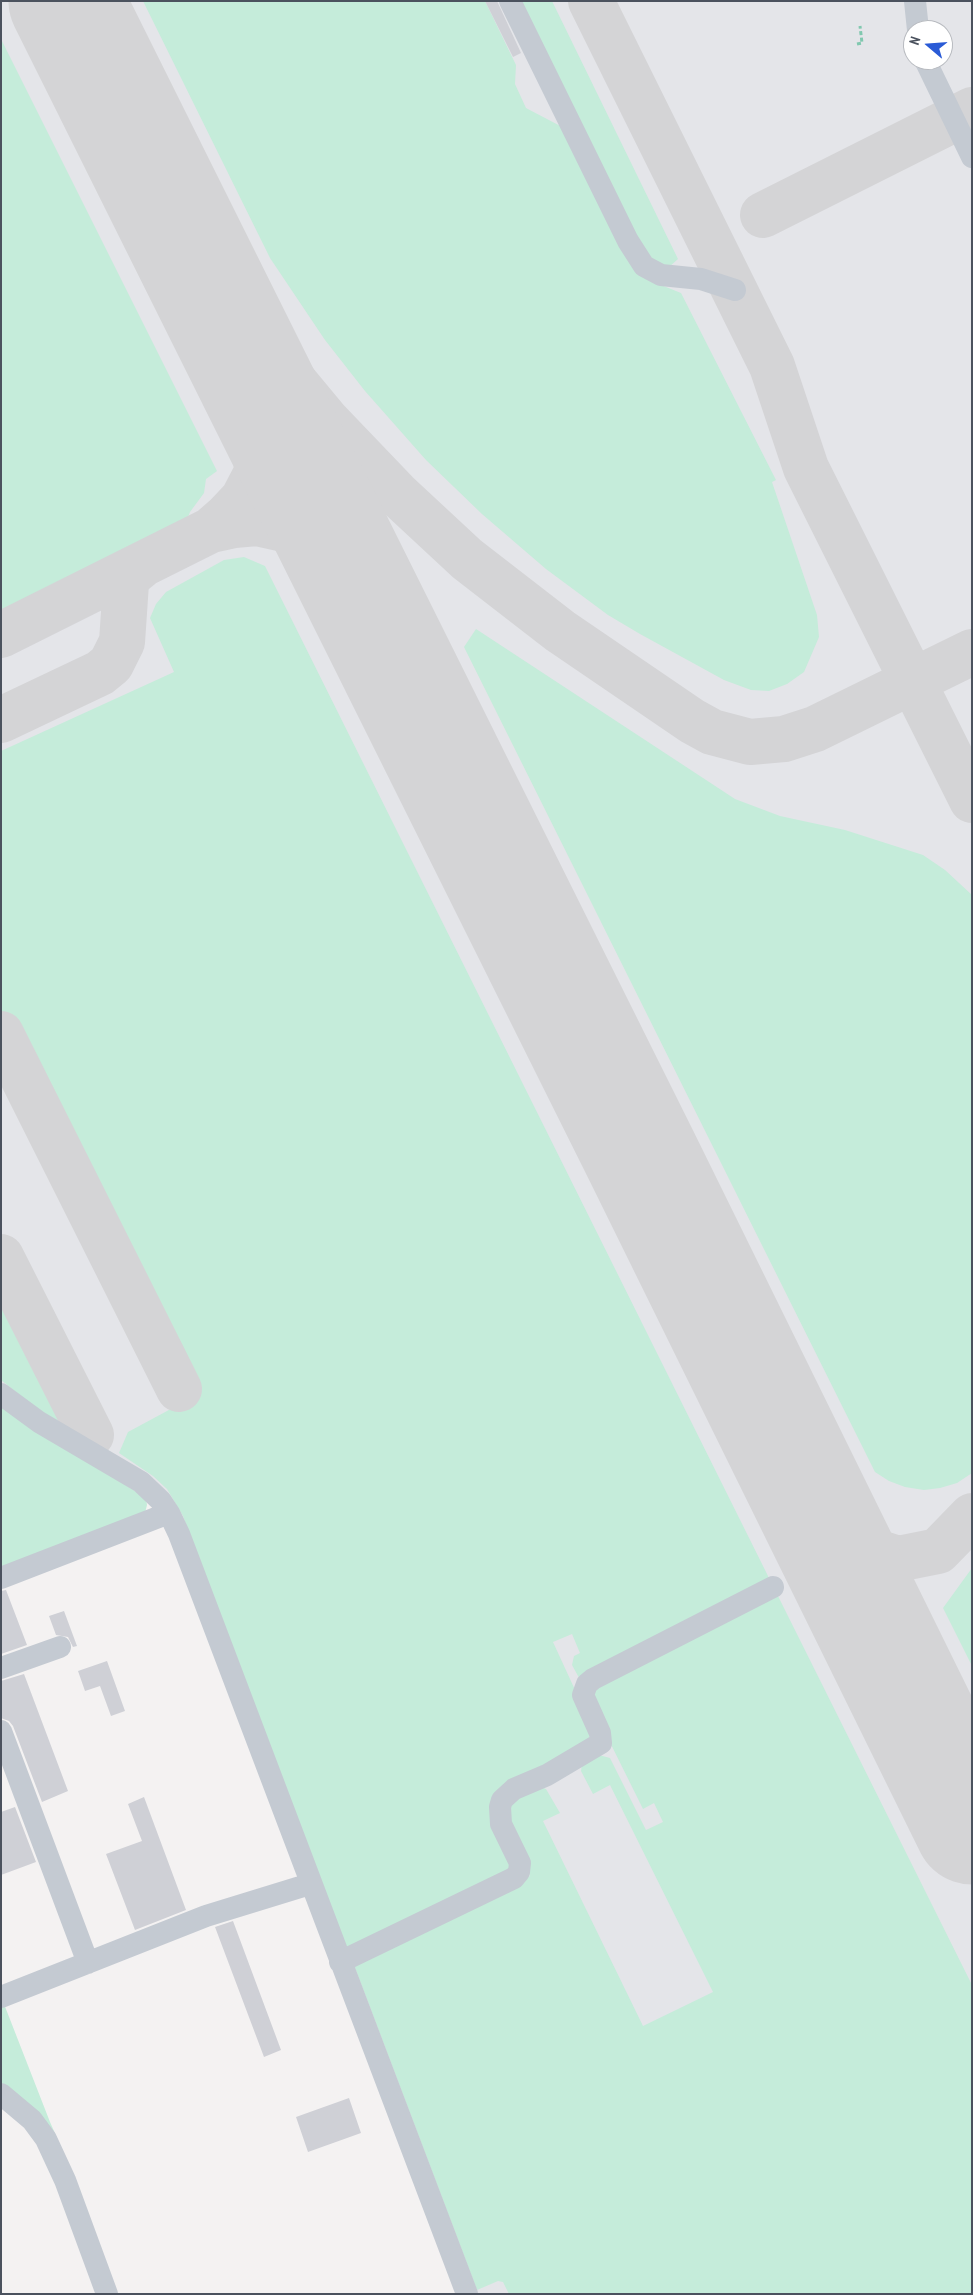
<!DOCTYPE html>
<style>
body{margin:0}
#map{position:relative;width:973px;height:2295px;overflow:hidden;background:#f4f2f2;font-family:"PT Sans Narrow",sans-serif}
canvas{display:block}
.frame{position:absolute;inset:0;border:2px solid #4b525e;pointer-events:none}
.north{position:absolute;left:903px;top:20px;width:50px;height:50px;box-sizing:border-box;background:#fff;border:1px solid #b7babf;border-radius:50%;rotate:288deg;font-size:14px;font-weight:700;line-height:20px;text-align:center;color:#4b525e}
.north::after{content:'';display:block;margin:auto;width:18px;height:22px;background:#2a5bd6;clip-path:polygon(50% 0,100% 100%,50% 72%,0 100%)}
</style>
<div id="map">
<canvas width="973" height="2295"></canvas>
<div class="frame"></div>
<div class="north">N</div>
</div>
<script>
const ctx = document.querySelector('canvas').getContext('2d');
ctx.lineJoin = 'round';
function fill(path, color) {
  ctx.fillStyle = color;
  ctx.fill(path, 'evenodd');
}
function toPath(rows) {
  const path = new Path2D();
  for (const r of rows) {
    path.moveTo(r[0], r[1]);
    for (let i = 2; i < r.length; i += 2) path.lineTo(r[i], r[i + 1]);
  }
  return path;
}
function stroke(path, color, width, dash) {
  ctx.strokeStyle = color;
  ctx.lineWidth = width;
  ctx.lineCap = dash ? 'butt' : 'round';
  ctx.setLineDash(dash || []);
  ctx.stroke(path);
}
fill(toPath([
 [1,1,972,1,972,2294,468,2294,179,1534,128,1473,1,1391],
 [913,30,943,30,943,60,913,60]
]), '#e4e5e9');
fill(toPath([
 [143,1,485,1,516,65,515,84,526,108,566,129,661,285,681,293,776,480,772,482,817,615,819,637,804,672,787,684,769,691,751,690,724,680,640,634,608,615,546,569,482,514,426,460,365,391,325,340,270,258],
 [516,1,552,1,678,259,669,267,662,267,640,250],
 [1,39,217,471,206,479,204,493,190,512,186,522,1,614],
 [244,557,265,566,771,1582,583,1685,572,1665,574,1656,580,1653,572,1634,553,1642,593,1729,586,1745,505,1785,511,1870,350,1950,342,1941,183,1516,167,1489,153,1476,119,1453,128,1432,193,1397,1,1011,1,751,174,672,150,618,156,604,166,592,224,560],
 [476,629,735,799,780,816,845,830,923,855,945,870,972,895,972,1473,957,1483,940,1488,924,1490,905,1487,889,1481,875,1472,464,647],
 [1,1271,5,1271,84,1435,40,1411,1,1380],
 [1,1406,146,1498,147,1505,145,1513,1,1569],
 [972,1568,972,1666,943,1608],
 [777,1594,972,1985,972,2294,509,2294,503,2282,498,2281,477,2290,354,1965,355,1962,530,1876,505,1822,506,1805,539,1786,546,1789,560,1813,543,1821,643,2026,713,1992,610,1785,593,1794,581,1771,582,1764,595,1754,610,1758,646,1830,663,1822,654,1803,643,1809,586,1694],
 [4,2004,50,2122,57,2138,1,2083,1,2005]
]), '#c5ecda');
stroke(toPath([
 [66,1,94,61,170,207,230,299,258,338,327,421,396,493,467,559,560,631,692,721,712,732,750,742,784,739,815,729,972,652],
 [591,1,772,366,806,468,972,800],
 [763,215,972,110],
 [211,530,234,525,257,523,284,529,311,542,347,565],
 [1,635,211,530,227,516,243,499,256,474,264,399],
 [1,720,100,673,111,664,122,642,126,583,131,574,142,565],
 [1,1034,179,1389],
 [1,1257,91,1435],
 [823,1526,873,1551,898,1559,938,1551,972,1516]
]), '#d4d4d6', 46);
stroke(toPath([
 [66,1,641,1155,972,1827]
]), '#d4d4d6', 115);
fill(toPath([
 [485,1,497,1,521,53,513,57],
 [6,1590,27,1645,1,1654,1,1591],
 [64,1611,77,1646,73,1647,68,1637,56,1635,49,1616],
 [107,1661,125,1711,111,1716,100,1686,85,1691,78,1671],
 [24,1674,68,1791,42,1802,13,1726,9,1721,1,1718,1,1681],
 [144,1797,186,1910,135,1930,106,1854,142,1841,128,1804],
 [15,1807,36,1862,1,1875,1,1812],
 [233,1921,281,2050,264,2057,215,1927],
 [349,2098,361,2133,308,2152,296,2117]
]), '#cfd0d6');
stroke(toPath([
 [857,44,862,43,860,26]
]), '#80c8af', 3, [4, 2.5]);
stroke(toPath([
 [510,1,628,241,644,266,661,275,701,279,735,290],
 [915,1,918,30],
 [925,60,972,157],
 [1,1394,39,1422,141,1482,161,1501,169,1513,179,1534,467,2294],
 [1,1578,169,1513],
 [1,1668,60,1647],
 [1,1731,88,1963],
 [340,1962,514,1878,519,1872,520,1863,501,1824,500,1807,502,1800,514,1789,547,1775,601,1743,600,1733,583,1695,587,1684,593,1679,773,1587],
 [1,1997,206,1916,310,1884],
 [1,2094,32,2120,46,2139,65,2180,107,2294]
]), '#c4cad2', 22);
</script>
